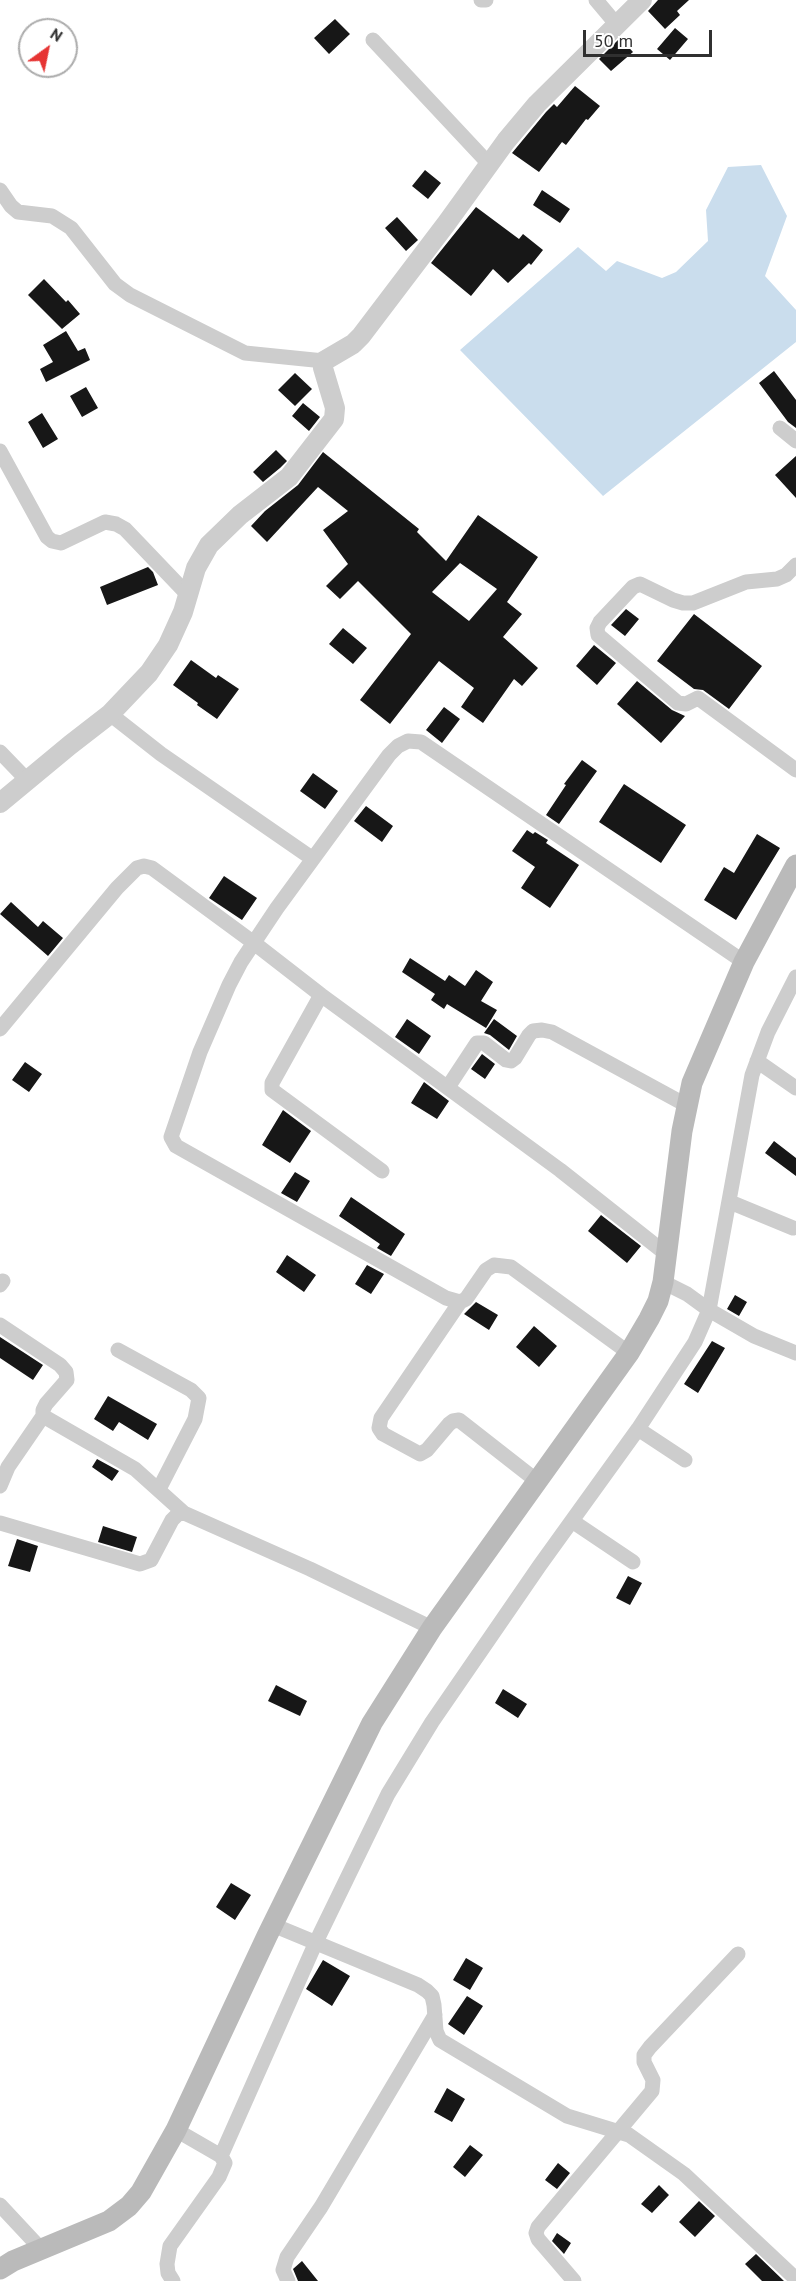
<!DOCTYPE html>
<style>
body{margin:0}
#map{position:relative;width:796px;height:2281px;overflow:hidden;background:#fff;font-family:"PT Sans",sans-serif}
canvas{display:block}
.north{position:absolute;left:18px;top:18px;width:60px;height:60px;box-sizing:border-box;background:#fff;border:2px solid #acacac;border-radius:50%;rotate:33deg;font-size:16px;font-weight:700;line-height:24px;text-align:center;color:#303030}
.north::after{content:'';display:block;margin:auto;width:21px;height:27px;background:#e63433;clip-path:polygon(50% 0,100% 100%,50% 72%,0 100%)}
.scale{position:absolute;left:583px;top:30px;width:129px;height:27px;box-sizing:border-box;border:3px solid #303030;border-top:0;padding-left:8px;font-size:18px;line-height:21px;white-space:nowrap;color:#303030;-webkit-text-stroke:4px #fff;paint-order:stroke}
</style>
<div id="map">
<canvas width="796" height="2281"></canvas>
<div class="north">N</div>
<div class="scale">50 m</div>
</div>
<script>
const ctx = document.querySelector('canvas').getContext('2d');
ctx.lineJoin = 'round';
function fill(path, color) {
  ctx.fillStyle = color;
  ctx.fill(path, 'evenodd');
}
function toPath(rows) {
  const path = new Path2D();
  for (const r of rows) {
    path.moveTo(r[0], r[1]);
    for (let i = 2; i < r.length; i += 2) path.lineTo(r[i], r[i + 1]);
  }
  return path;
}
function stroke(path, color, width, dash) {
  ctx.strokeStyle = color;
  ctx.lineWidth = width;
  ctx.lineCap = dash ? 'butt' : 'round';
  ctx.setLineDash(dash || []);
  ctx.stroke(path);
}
fill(toPath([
 [761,165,787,216,765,276,796,310,796,342,603,496,460,350,578,247,606,271,617,261,662,278,676,272,708,241,706,210,728,167]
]), '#cadded');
fill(toPath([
 [658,0,689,0,677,11,680,15,665,29,648,11],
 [335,19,350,34,329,54,314,38],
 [675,28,688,39,670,60,657,49],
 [620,38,633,52,611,71,599,59],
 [575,86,600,106,588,120,586,119,566,145,562,142,539,172,512,153,546,112,554,104,557,107],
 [425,170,441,183,428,199,412,186],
 [542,190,570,209,560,223,533,205],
 [476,207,519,239,523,234,543,250,531,265,529,263,508,283,493,269,471,296,431,263],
 [397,217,418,240,406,251,385,228],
 [44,279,66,302,68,300,80,314,62,329,28,295],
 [66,331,78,351,85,348,90,360,46,382,40,369,53,362,43,345],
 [774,371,796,400,796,428,788,422,759,383],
 [295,373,312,389,295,406,278,390],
 [86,387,98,408,82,417,70,396],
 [303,403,320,417,309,431,292,416],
 [42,413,58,439,43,448,28,422],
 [276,450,287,461,280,468,263,482,253,472],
 [323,452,419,529,417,532,446,561,478,515,538,557,507,602,522,614,503,637,538,668,522,686,514,679,483,723,461,707,474,688,439,661,390,724,360,700,411,634,358,581,340,599,326,586,348,564,323,530,348,511,318,487,267,542,251,526,265,511,298,485],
 [460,563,497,589,469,621,432,592],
 [796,456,796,498,775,475],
 [148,567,153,572,158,585,107,605,100,587],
 [626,609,639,619,625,636,611,625],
 [694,614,762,666,729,709,703,690,694,689,657,661],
 [343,628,367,648,353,664,329,644],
 [594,645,616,663,597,685,576,666],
 [191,660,216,678,218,675,239,689,217,719,197,705,198,703,173,685],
 [637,681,672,710,685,716,661,743,617,704],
 [444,707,460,719,442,743,426,730],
 [582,760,597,771,559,824,546,815,566,785,564,784],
 [313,773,338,791,325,809,300,791],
 [624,784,686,825,661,863,599,822],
 [366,806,393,826,382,842,354,821],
 [527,830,533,834,535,832,548,840,546,843,579,865,550,908,521,888,535,867,512,851],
 [757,834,780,848,736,920,704,900,724,867,734,873],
 [224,876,257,898,242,920,209,898],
 [11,902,38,927,43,921,63,938,48,956,0,914],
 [410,958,445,981,449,975,465,986,476,970,493,982,481,1001,497,1010,486,1028,447,1004,444,1009,431,1000,435,994,402,972],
 [407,1019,431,1036,419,1054,395,1037],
 [494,1019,517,1036,509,1050,490,1035,484,1033],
 [482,1054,495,1064,485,1079,471,1069],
 [25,1062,42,1074,29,1092,12,1080],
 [424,1082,449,1101,437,1119,411,1103],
 [283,1110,311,1131,290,1163,262,1145],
 [774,1141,796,1158,796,1176,765,1153],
 [295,1172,310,1181,297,1202,281,1193],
 [351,1197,405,1234,391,1256,377,1248,380,1244,339,1216],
 [601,1215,641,1246,627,1263,588,1231],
 [287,1255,316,1275,304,1292,276,1272],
 [367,1265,384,1274,371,1294,355,1284],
 [735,1295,747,1302,739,1316,727,1309],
 [476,1302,498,1315,489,1330,464,1314],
 [534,1326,557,1346,539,1367,516,1347],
 [0,1337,43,1365,33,1380,0,1358],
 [712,1341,725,1348,698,1393,684,1384],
 [108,1396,157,1424,148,1440,119,1422,113,1431,94,1419],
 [97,1459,119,1471,112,1481,92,1467],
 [103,1526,137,1537,132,1552,98,1542],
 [17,1539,38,1546,30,1572,8,1566],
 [628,1576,642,1583,630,1605,616,1598],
 [276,1685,307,1701,300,1716,268,1701],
 [503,1689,527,1704,518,1718,495,1703],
 [231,1883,251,1895,235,1920,216,1907],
 [466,1958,483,1968,470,1990,453,1980],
 [323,1960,350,1976,332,2006,306,1989],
 [467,1996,483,2006,464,2035,448,2024],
 [447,2088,465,2099,452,2122,434,2112],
 [470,2145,483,2155,465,2177,453,2167],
 [558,2163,570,2173,557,2189,545,2180],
 [659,2185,669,2195,652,2213,641,2204],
 [699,2201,715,2216,695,2237,679,2222],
 [557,2233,571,2243,564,2254,552,2241],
 [756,2254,784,2281,762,2281,745,2264],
 [302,2261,318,2281,298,2281,293,2269]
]), '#171717');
stroke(toPath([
 [481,0,486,0],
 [596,0,617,25],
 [373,40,489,164],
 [0,190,11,206,18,212,52,216,71,228,115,284,130,295,245,353,324,361],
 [780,428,796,441],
 [0,451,47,537,52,541,61,543,105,522,116,524,125,529,189,596],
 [796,565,786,575,777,579,746,582,693,603,683,603,673,600,640,584,633,587,600,622,597,628,598,635,678,703,686,704,698,698,796,770],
 [110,714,161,754,313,859],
 [0,752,28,781],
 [321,995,272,1083,272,1090,382,1171],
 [0,1029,117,888,137,868,144,866,152,868,254,943,321,995,560,1170,665,1253],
 [757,1061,796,1088],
 [448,1087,477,1043,484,1043,506,1060,511,1061,515,1058,529,1035,533,1031,542,1030,552,1032,686,1105],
 [730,1202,793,1228],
 [663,1282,687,1294,709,1310,754,1336,796,1353],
 [0,1285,3,1281],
 [460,1302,381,1418,379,1428,383,1434,420,1454,427,1450,449,1424,453,1421,459,1420,537,1481],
 [0,1325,60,1365,66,1372,67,1380,46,1404,43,1410,43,1416,135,1469,184,1513],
 [118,1350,191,1390,199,1398,195,1419,159,1489],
 [629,1353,511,1267,494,1265,486,1270,466,1299,460,1302,446,1298,176,1146,171,1137,200,1052,229,985,241,962,277,908,389,755,398,746,408,741,421,742,744,962],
 [638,1429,685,1460],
 [0,1486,8,1467,43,1416],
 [572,1521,633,1562],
 [0,1523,140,1564,151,1560,172,1520,178,1514,184,1513,310,1569,432,1628],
 [273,1925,418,1985,427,1991,432,1996,434,2005,436,2031,440,2040,567,2116,629,2135,684,2174,796,2279],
 [221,2156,316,1942,388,1794,432,1722,540,1565,638,1429,695,1342,709,1310,752,1075,768,1032,796,977],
 [0,2205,41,2249],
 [173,2281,168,2273,167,2264,170,2246,219,2177,225,2163,221,2156,176,2130],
 [288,2281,283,2270,287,2257,321,2207,435,2015],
 [574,2281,538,2239,536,2233,538,2227,652,2091,653,2080,644,2062,644,2055,650,2047,738,1954]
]), '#cdcdcd', 15);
stroke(toPath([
 [0,803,70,745,110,714,149,673,168,645,183,612,196,568,209,545,240,515,289,477,334,419,335,408,323,368,324,361,353,344,361,336,446,224,506,141,537,104,642,0]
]), '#cdcdcd', 20);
stroke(toPath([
 [0,2269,13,2261,109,2221,129,2206,141,2192,176,2130,267,1936,372,1723,432,1628,629,1353,649,1319,658,1301,663,1282,682,1131,692,1083,744,962,796,865]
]), '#bababa', 21);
</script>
